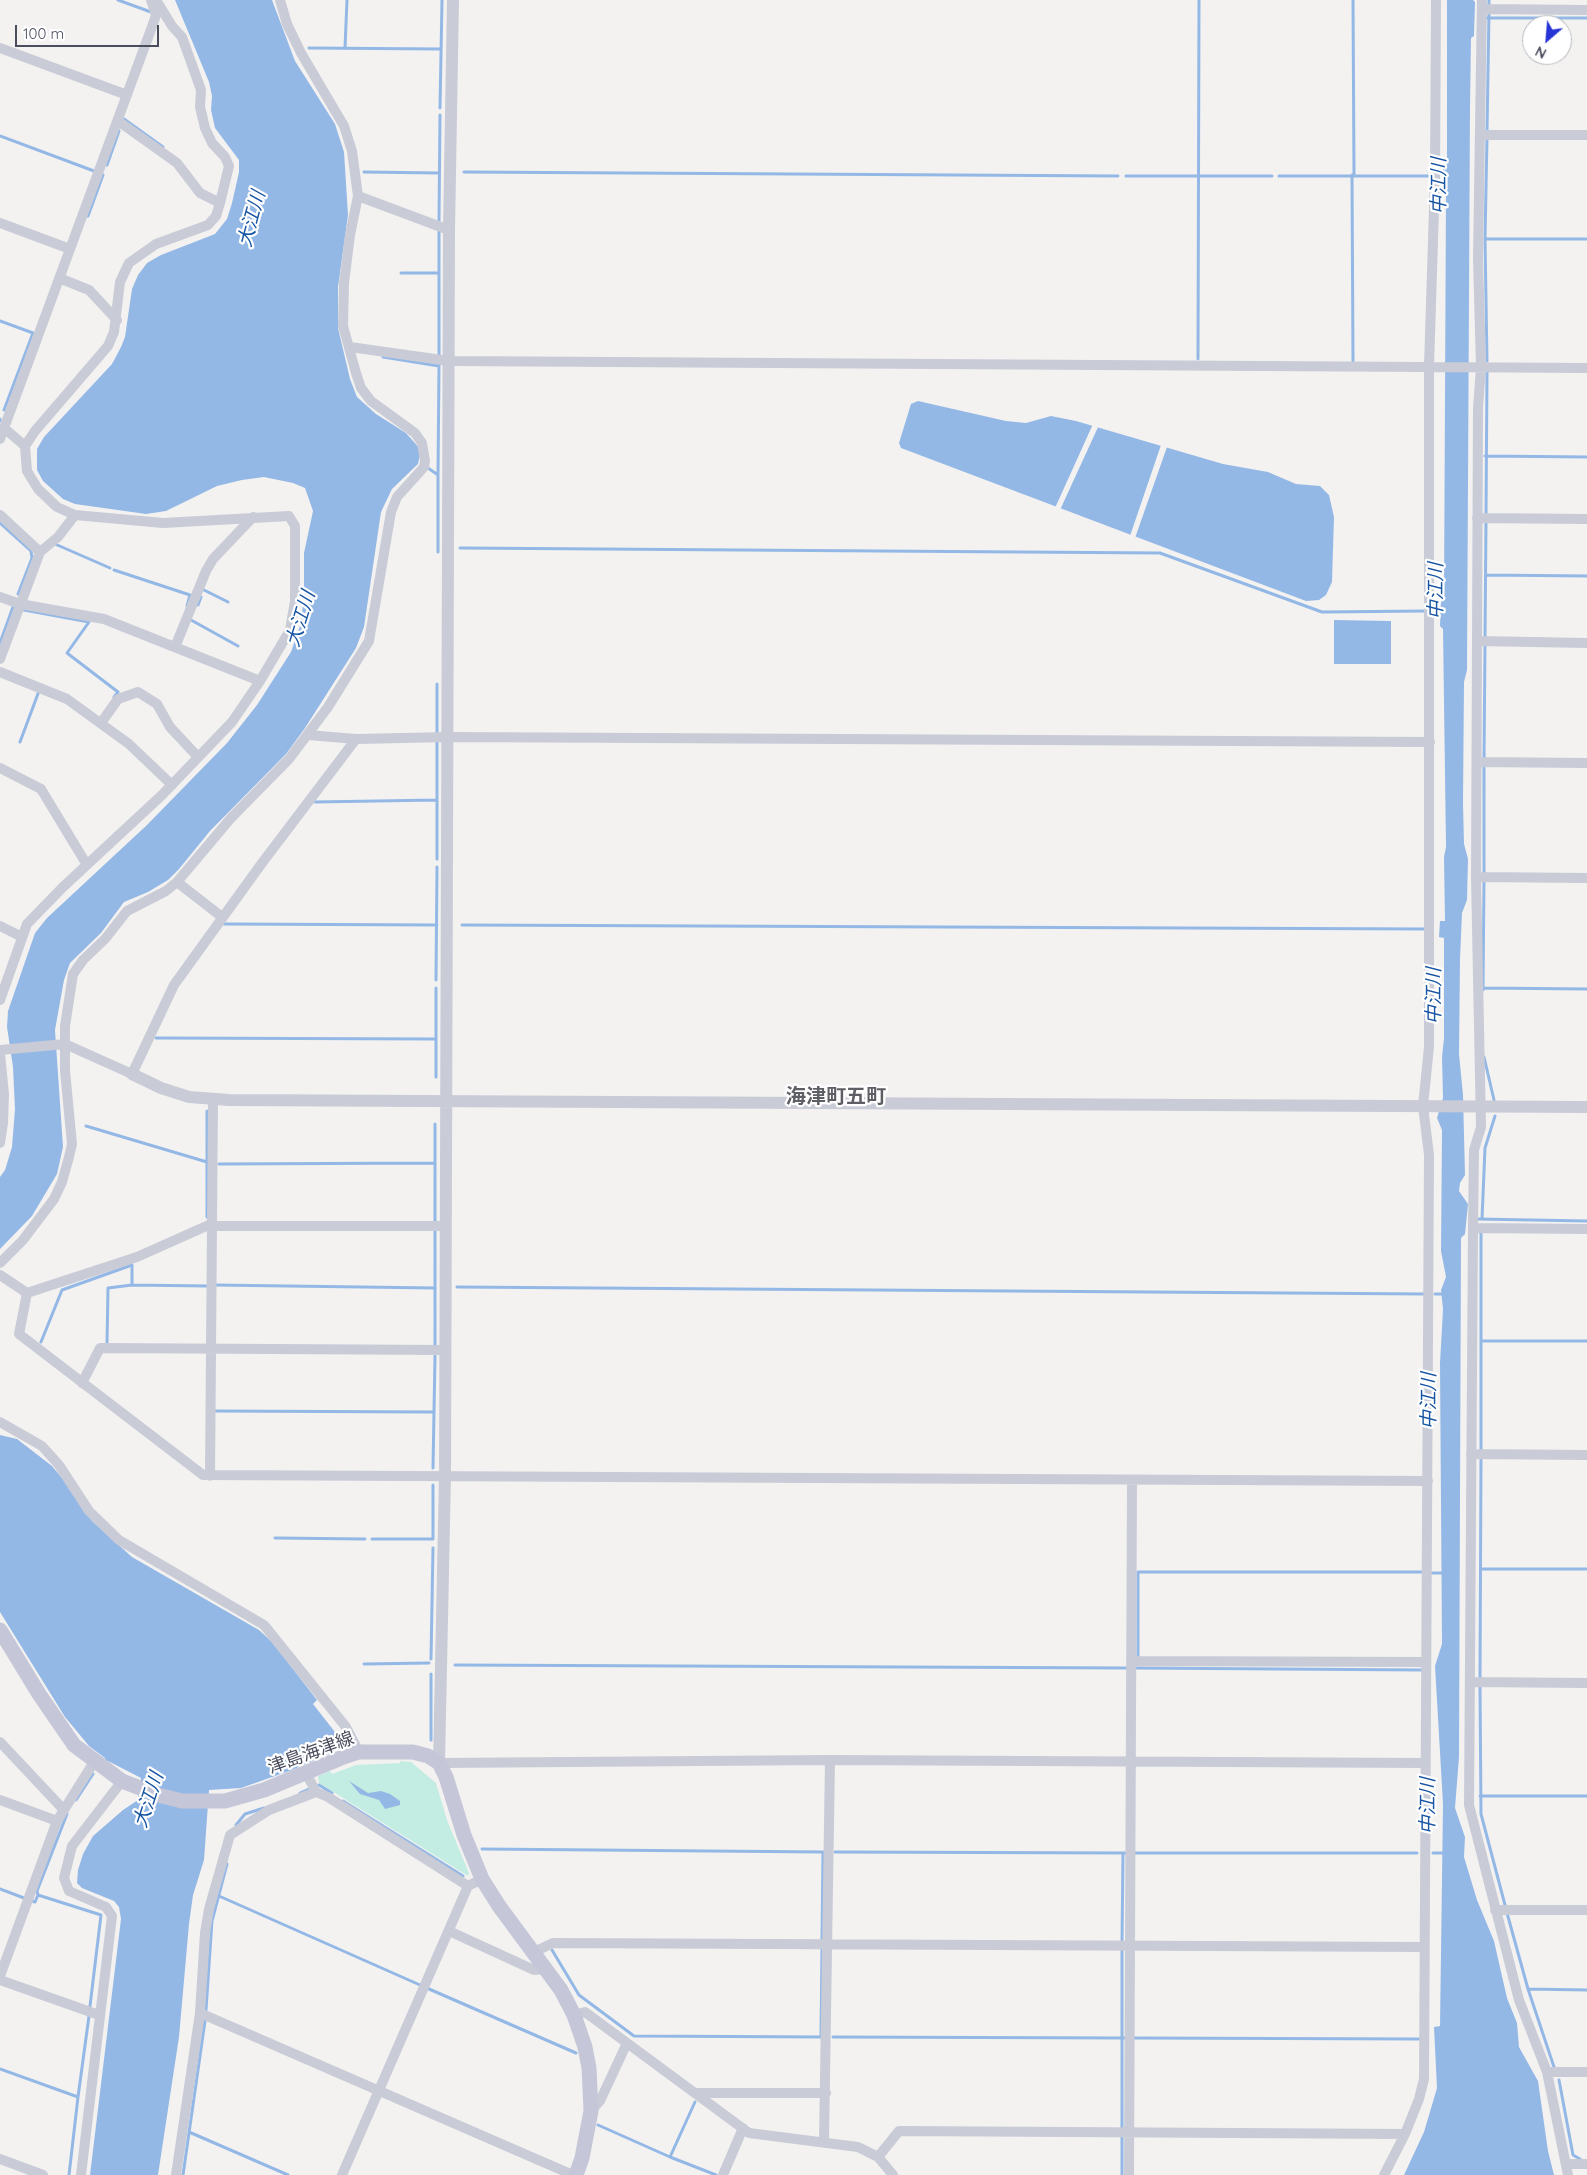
<!DOCTYPE html>
<meta charset="utf-8">
<style>
body{margin:0}
#map{position:relative;width:1587px;height:2175px;overflow:hidden;background:#f3f2f1;font-family:Quicksand,sans-serif}
canvas{display:block}
.north{position:absolute;left:1522px;top:15px;width:50px;height:50px;box-sizing:border-box;background:#fff;border:1px solid #b7b8be;border-radius:50%;rotate:207deg;font-size:14px;font-weight:700;line-height:20px;text-align:center;color:#4a4d5d}
.north::after{content:'';display:block;margin:auto;width:18px;height:22px;background:#2735d7;clip-path:polygon(50% 0,100% 100%,50% 72%,0 100%)}
.scale{position:absolute;left:15px;top:25px;width:144px;height:22px;box-sizing:border-box;border:2px solid #4a4d5d;border-top:0;padding-left:6px;font-size:15px;line-height:18px;white-space:nowrap;color:#4a4d5d;-webkit-text-stroke:4px #fff;paint-order:stroke}
</style>
<div id="map">
<canvas width="1587" height="2175"></canvas>
<div class="north">N</div>
<div class="scale">100 m</div>
</div>
<script>
const ctx = document.querySelector('canvas').getContext('2d');
ctx.lineJoin = 'round';
function fill(path, color) {
  ctx.fillStyle = color;
  ctx.fill(path, 'evenodd');
}
function toPath(rows) {
  const path = new Path2D();
  for (const r of rows) {
    path.moveTo(r[0], r[1]);
    for (let i = 2; i < r.length; i += 2) path.lineTo(r[i], r[i + 1]);
  }
  return path;
}
function stroke(path, color, width, dash) {
  ctx.strokeStyle = color;
  ctx.lineWidth = width;
  ctx.lineCap = dash ? 'butt' : 'round';
  ctx.setLineDash(dash || []);
  ctx.stroke(path);
}
function write(font, color, halo, rows, align = 'center') {
  ctx.font = font + ' Quicksand,"Noto Sans JP",sans-serif';
  ctx.lineWidth = 4.5;
  ctx.setLineDash([]);
  ctx.textBaseline = 'middle';
  ctx.strokeStyle = halo;
  ctx.fillStyle = color;
  for (const [text, x, y, turn = 0] of rows) {
    ctx.save();
    ctx.translate(x, y);
    ctx.rotate((+turn || 0) * Math.PI / 180);
    ctx.textAlign = isNaN(turn) ? turn : align;
    if (halo) ctx.strokeText(text, 0, 0);
    ctx.fillText(text, 0, 0);
    ctx.restore();
  }
}
fill(toPath([
 [400,1761,411,1762,436,1783,447,1820,469,1873,468,1876,319,1783,318,1776,330,1771,332,1774,356,1765,400,1763]
]), '#c3ede2');
fill(toPath([
 [175,0,272,0,295,61,335,124,344,152,348,215,338,287,338,328,350,379,357,397,376,414,406,433,421,450,418,464,392,489,381,512,364,627,356,648,305,728,286,754,210,831,179,869,168,880,148,892,124,902,101,933,70,963,64,980,55,1030,63,1147,57,1174,32,1216,0,1249,0,1177,5,1170,12,1147,15,1109,13,1067,7,1027,8,1011,35,933,47,918,147,825,227,743,257,705,291,652,300,626,304,599,304,553,313,511,305,488,293,483,264,477,242,480,217,486,166,511,146,514,75,504,63,499,43,481,37,470,37,449,44,437,112,364,121,347,125,337,132,289,138,275,147,263,161,255,215,234,227,219,232,203,239,172,239,160,215,128,211,110,212,96,209,82],
 [1447,0,1473,0,1475,2,1474,36,1471,38,1470,107,1467,670,1464,682,1463,803,1464,844,1468,859,1467,900,1462,913,1460,959,1459,1054,1463,1095,1465,1175,1460,1183,1459,1191,1468,1204,1465,1234,1461,1238,1459,1757,1455,1808,1465,1837,1464,1857,1477,1900,1494,1941,1507,1998,1517,2023,1519,2047,1538,2081,1548,2151,1554,2175,1404,2175,1424,2132,1437,2088,1434,2027,1440,2026,1443,1804,1435,1666,1442,1644,1440,1363,1443,1309,1441,1290,1446,1277,1441,1251,1442,1130,1437,1118,1443,1098,1442,1057,1444,1038,1444,938,1439,937,1440,921,1445,921,1444,857,1446,847,1443,629,1440,626,1441,599,1444,599,1446,193,1443,192,1443,167,1447,164],
 [918,401,1006,421,1026,423,1051,416,1076,421,1223,464,1268,472,1296,484,1320,486,1329,495,1334,517,1332,582,1326,595,1319,600,1306,601,901,448,899,443,911,404],
 [1334,620,1391,621,1391,664,1334,664],
 [0,1435,17,1439,52,1466,67,1484,92,1521,132,1557,259,1630,272,1642,317,1700,313,1704,342,1741,339,1749,292,1770,241,1788,209,1790,204,1860,193,1895,189,1924,179,2037,158,2175,90,2175,121,1919,119,1907,114,1901,82,1888,77,1883,78,1870,83,1854,93,1836,123,1810,138,1800,141,1778,108,1761,106,1762,105,1758,89,1746,65,1717,0,1612],
 [349,1781,368,1793,381,1791,390,1794,400,1801,400,1805,385,1809,379,1800,360,1794]
]), '#94b8e6');
fill(toPath([
 [1093,424,1099,425,1060,510,1055,508],
 [1161,445,1167,447,1135,538,1130,536]
]), '#f3f2f1');
stroke(toPath([
 [118,0,151,12],
 [1353,0,1354,175],
 [1489,6,1489,0],
 [1483,18,1587,18],
 [309,48,441,49],
 [345,48,347,0],
 [440,108,442,0],
 [124,119,163,147],
 [1487,132,1489,12],
 [0,136,94,171],
 [1487,137,1485,239,1487,361],
 [107,165,119,131],
 [364,172,439,173],
 [464,172,1118,176],
 [1352,175,1353,361],
 [1126,176,1272,176],
 [1279,176,1429,176],
 [88,216,103,175],
 [439,221,440,115],
 [1485,239,1587,239],
 [401,273,439,273],
 [0,321,33,333,4,410],
 [439,355,439,231],
 [383,357,439,366],
 [1198,359,1199,0],
 [0,421,0,419],
 [1485,456,1587,457],
 [428,468,438,475,438,552],
 [438,475,439,365],
 [1486,515,1487,372],
 [0,523,31,551,32,558,18,594],
 [53,545,55,544,110,568],
 [460,548,1160,553,1322,612],
 [114,570,190,595,187,606],
 [1486,575,1587,576],
 [204,590,228,602],
 [198,605,201,597],
 [24,610,89,622,67,653,118,692,114,697],
 [1322,612,1424,611],
 [191,620,238,646],
 [1485,638,1486,521],
 [0,643,13,607],
 [437,732,437,684],
 [20,742,39,691],
 [1484,759,1485,644],
 [1484,766,1484,874],
 [315,802,437,800],
 [437,859,437,741],
 [224,924,437,925],
 [462,925,1426,929],
 [436,980,437,867],
 [1483,988,1587,989],
 [1483,990,1484,881],
 [156,1038,436,1039],
 [1484,1057,1494,1100],
 [436,1077,436,988],
 [207,1111,207,1217],
 [435,1124,435,1223],
 [86,1126,207,1162],
 [219,1164,435,1163],
 [1476,1219,1587,1221],
 [1482,1219,1485,1148,1495,1116],
 [1481,1231,1481,1450],
 [214,1285,435,1288],
 [457,1287,1425,1294],
 [1435,1294,1445,1294],
 [1481,1341,1587,1341],
 [41,1342,62,1290,132,1265,132,1285],
 [107,1343,108,1288,132,1285,207,1286],
 [435,1345,435,1231],
 [213,1411,434,1412],
 [433,1468,435,1356],
 [275,1538,365,1539],
 [372,1539,433,1539,433,1485],
 [1481,1569,1587,1569],
 [1432,1573,1443,1573],
 [1138,1656,1138,1572,1421,1572],
 [431,1659,433,1548],
 [364,1664,429,1663],
 [455,1665,1127,1668],
 [1135,1668,1422,1670],
 [1480,1678,1481,1458],
 [1480,1687,1481,1814,1505,1905],
 [431,1740,431,1674],
 [319,1785,332,1793],
 [300,1793,309,1789],
 [1480,1796,1587,1796],
 [76,1800,93,1774],
 [343,1801,463,1876],
 [236,1825,245,1814,264,1808],
 [482,1849,824,1852],
 [835,1852,1127,1853],
 [1135,1853,1417,1853],
 [1433,1853,1445,1853],
 [0,1889,24,1898],
 [38,1895,37,1891,67,1814],
 [219,1896,420,1985],
 [32,1901,35,1902,38,1895,101,1915,90,2006],
 [1507,1913,1528,1989,1554,2067],
 [822,1941,823,1852],
 [1122,1942,1123,1853],
 [552,1950,579,1995,634,2036,824,2037],
 [429,1989,576,2053],
 [1528,1989,1587,1990],
 [206,2010,212,1921,227,1864],
 [821,2036,822,1949],
 [833,2037,1125,2038],
 [1134,2038,1419,2039],
 [0,2069,78,2097,69,2175],
 [1559,2080,1573,2155,1580,2159],
 [78,2097,89,2016],
 [695,2102,670,2157,716,2175],
 [598,2125,670,2157],
 [1122,2128,1122,1950],
 [189,2132,288,2175],
 [183,2175,205,2021],
 [1122,2175,1122,2136]
]), '#94b8e6', 3);
stroke(toPath([
 [156,0,172,26,182,37,201,90,200,107,205,128,212,143,225,157,229,166,220,203],
 [1482,0,1478,259,1481,367,1478,408,1476,877,1481,1127,1474,1150,1473,1228,1469,1805,1519,2000,1547,2072,1568,2175],
 [1482,9,1587,10],
 [0,48,127,95],
 [1480,135,1587,135],
 [358,196,449,230],
 [0,223,70,249],
 [59,278,89,290,117,320],
 [350,347,449,361,1587,368],
 [4,428,25,446],
 [0,439,153,24,156,15,151,0],
 [0,515,40,552,0,659],
 [1477,518,1587,519],
 [40,552,58,537,75,515],
 [0,597,20,604,104,619,260,681],
 [1477,641,1587,643],
 [175,647,206,571,213,559,253,517],
 [0,672,67,699,129,744,172,785],
 [101,723,118,699,138,692,157,704,170,727,198,757],
 [308,735,356,739,448,737,1430,742],
 [1477,762,1587,763],
 [0,768,41,789,87,865],
 [1476,877,1587,878],
 [177,882,222,917],
 [0,926,22,937],
 [0,1000,27,924,63,887,162,795,232,722,260,681,290,630,295,601,295,526,289,516,163,523,75,515,57,507,38,489,27,471,25,446,35,431,108,346,114,332,120,282,129,263,156,244,208,225,216,216,220,203,200,193,177,163,118,121],
 [0,1050,65,1044,132,1074,174,985,262,863,356,739],
 [0,1054,4,1094,3,1123,0,1143],
 [211,1226,446,1226],
 [1473,1228,1587,1229],
 [0,1263,23,1240,54,1199,62,1182,69,1157,72,1144,65,1071,65,1026,73,974,83,960,105,939,127,911,166,891,177,882,231,818,289,759,328,707,369,641,391,512,397,497,424,467,425,461,422,443,415,433,371,401,361,388,356,373,343,326,344,283,350,235,358,196,352,151,344,126,301,53,287,24,280,0],
 [0,1275,27,1293],
 [27,1293,19,1334,203,1475,1428,1481],
 [27,1293,137,1257,211,1224],
 [82,1383,100,1348,446,1350],
 [0,1422,42,1446,59,1465,89,1511,119,1540,264,1625,346,1727,359,1752],
 [1471,1454,1587,1455],
 [210,1476,213,1099],
 [1131,1661,1425,1662],
 [1470,1682,1587,1683],
 [0,1742,63,1809],
 [439,1763,830,1760,1425,1763],
 [306,1773,316,1792,328,1797,468,1886],
 [0,1800,57,1821],
 [1495,1910,1587,1910],
 [449,1931,534,1970,546,1969],
 [534,1952,553,1943,1424,1947],
 [0,1976,57,1821,94,1762],
 [0,1980,99,2015],
 [200,2013,573,2175],
 [574,2015,585,2012,749,2133,858,2147,878,2157,893,2175],
 [1547,2072,1587,2072],
 [697,2093,826,2093],
 [591,2111,600,2101,627,2043],
 [824,2142,830,1760],
 [878,2157,899,2131,1405,2134],
 [0,2159,43,2175],
 [1566,2164,1587,2164],
 [81,2175,112,1916,106,1907,69,1891,64,1878,72,1846,122,1781],
 [176,2175,200,2013,205,1933,209,1909,230,1835,269,1810,316,1792],
 [342,2175,468,1886,482,1879],
 [723,2175,743,2128],
 [1129,2175,1132,1481],
 [1384,2175,1405,2134,1419,2099,1424,2079,1429,1155,1423,1106,1429,1047,1429,366,1435,178,1436,0]
]), '#c9cbd6', 10);
stroke(toPath([
 [132,1074,161,1088,189,1097,229,1100,1587,1107],
 [439,1763,445,1475,449,230,453,0]
]), '#c9cbd6', 12);
stroke(toPath([
 [0,1630,39,1694,74,1745,122,1781,158,1795,182,1801,225,1801,264,1790,341,1758,359,1752,413,1752,428,1756,439,1763,446,1777,464,1835,482,1879,499,1906,561,1990,574,2015,585,2047,589,2068,591,2111,582,2158,576,2175]
]), '#c5c7d8', 15);
write('18px', '#4a4d5d', '#fff', [
 ["津島海津線",311,1753,-20]
]);
write('italic 19px', '#1754a3', '#fff', [
 ["中江川",1439,186,-90],
 ["大江川",252,219,-75],
 ["中江川",1436,591,-90],
 ["大江川",301,619,-73],
 ["中江川",1434,996,-90],
 ["中江川",1429,1401,-90],
 ["大江川",149,1800,-72],
 ["中江川",1428,1806,-90]
]);
write('bold 20px', '#5e5e65', '#fff', [
 ["海津町五町",836,1097]
]);
</script>
